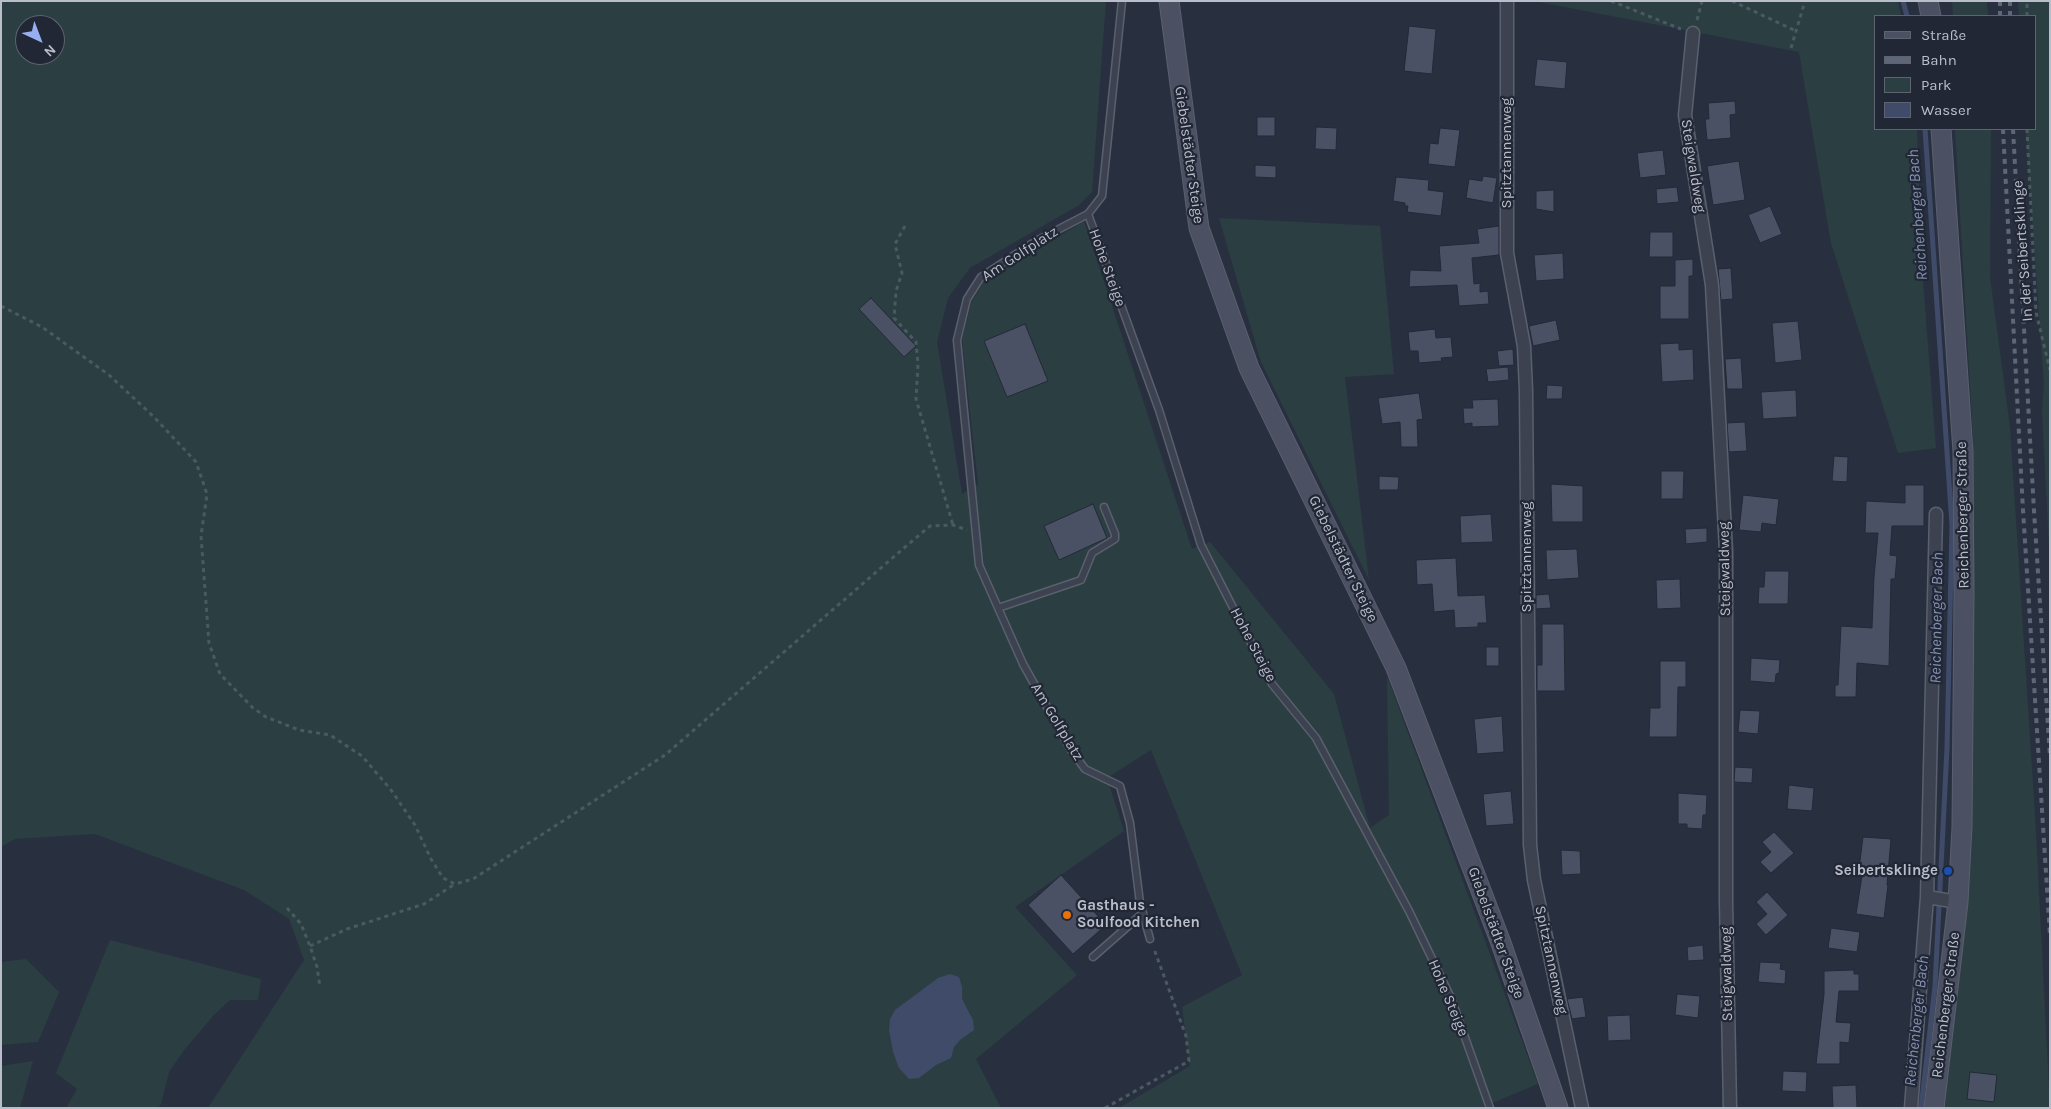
<!DOCTYPE html>
<meta charset="utf-8">
<style>
body{margin:0}
#map{position:relative;width:2051px;height:1109px;overflow:hidden;background:#283040;font-family:Karla,sans-serif}
canvas{display:block}
.frame{position:absolute;inset:0;border:2px solid #b9beca;pointer-events:none}
.legend{position:absolute;left:1874px;top:15px;width:162px;height:115px;box-sizing:border-box;background:#212735;border:1px solid #5e6371;margin:0;padding:6px 9px;list-style:none;font-size:15px;color:#b9beca}
.legend li{display:flex;align-items:center;gap:10px;height:25px}
.legend b{width:25px;border:1px solid #5e6371}
.north{position:absolute;left:15px;top:15px;width:50px;height:50px;box-sizing:border-box;background:#212735;border:1px solid #5e6371;border-radius:50%;rotate:137deg;font-size:14px;font-weight:700;line-height:20px;text-align:center;color:#b9beca}
.north::after{content:'';display:block;margin:auto;width:18px;height:22px;background:#97aff1;clip-path:polygon(50% 0,100% 100%,50% 72%,0 100%)}
</style>
<div id="map">
<canvas width="2051" height="1109"></canvas>
<div class="frame"></div>
<ul class="legend">
<li><b style="height:6px;background:#4b5163"></b>Straße</li>
<li><b style="height:6px;background:#5f6677"></b>Bahn</li>
<li><b style="height:14px;background:#2b3e42"></b>Park</li>
<li><b style="height:14px;background:#3f4b68"></b>Wasser</li>
</ul>
<div class="north">N</div>
</div>
<script>
const ctx = document.querySelector('canvas').getContext('2d');
ctx.lineJoin = 'round';
function fill(path, color) {
  ctx.fillStyle = color;
  ctx.fill(path, 'evenodd');
}
function toPath(rows) {
  const path = new Path2D();
  for (const r of rows) {
    path.moveTo(r[0], r[1]);
    for (let i = 2; i < r.length; i += 2) path.lineTo(r[i], r[i + 1]);
  }
  return path;
}
function stroke(path, color, width, dash) {
  ctx.strokeStyle = color;
  ctx.lineWidth = width;
  ctx.lineCap = dash ? 'butt' : 'round';
  ctx.setLineDash(dash || []);
  ctx.stroke(path);
}
function write(font, color, halo, rows, align = 'center') {
  ctx.font = font + ' Karla,sans-serif';
  ctx.lineWidth = 4.5;
  ctx.setLineDash([]);
  ctx.textBaseline = 'middle';
  ctx.strokeStyle = halo;
  ctx.fillStyle = color;
  for (const [text, x, y, turn = 0] of rows) {
    ctx.save();
    ctx.translate(x, y);
    ctx.rotate((+turn || 0) * Math.PI / 180);
    ctx.textAlign = isNaN(turn) ? turn : align;
    if (halo) ctx.strokeText(text, 0, 0);
    ctx.fillText(text, 0, 0);
    ctx.restore();
  }
}
fill(toPath([
 [1,1,1106,1,1092,192,1079,205,970,268,948,298,937,342,962,494,978,484,962,339,972,301,984,282,1084,221,1192,549,1210,542,1334,694,1370,828,1389,815,1387,676,1538,1084,1480,1108,1119,1108,1190,1066,1182,1007,1242,975,1151,750,1107,778,1124,831,1015,907,1077,975,976,1059,1001,1108,208,1108,304,960,289,919,244,890,95,834,15,839,1,847],
 [25,25,55,25,55,55,25,55],
 [1533,1,1898,1,1901,16,1875,16,1875,129,1917,129,1922,268,1936,448,1898,453,1831,243,1799,52],
 [1952,1,1987,1,1988,16,1953,16],
 [2018,1,2050,1,2050,566,2042,411,2044,384,2026,129,2035,129,2035,16,2019,16],
 [1955,129,1991,129,1990,277,2010,427,2035,815,2050,1108,1941,1108,1973,438],
 [1219,218,1380,226,1394,374,1345,377,1369,580,1261,362],
 [110,940,261,979,258,1000,230,1000,214,1015,185,1049,169,1072,161,1104,158,1108,66,1108,77,1089,56,1073],
 [26,959,59,992,38,1042,1,1045,1,962],
 [33,1061,20,1108,1,1108,1,1066]
]), '#2b3e42');
fill(toPath([
 [950,974,959,977,962,987,962,999,973,1020,974,1030,960,1040,954,1047,951,1058,936,1065,919,1078,909,1079,899,1068,893,1052,889,1030,890,1019,895,1010,938,978]
]), '#3f4b68');
stroke(toPath([
 [1903,1,1907,16],
 [1921,1108,1935,986,1947,748,1952,525,1925,129]
]), '#3f4b68', 5);
const building = toPath([
 [1409,26,1436,29,1432,74,1404,71,1409,26],
 [1537,59,1567,62,1565,89,1534,86,1537,59],
 [1735,101,1736,114,1730,115,1731,138,1707,140,1705,119,1709,119,1708,103,1735,101],
 [1257,117,1275,117,1275,136,1257,136,1257,117],
 [1316,127,1337,128,1336,150,1315,149,1316,127],
 [1440,128,1460,130,1455,167,1428,164,1430,143,1438,144,1440,128],
 [1663,150,1666,175,1640,178,1637,153,1663,150],
 [1739,161,1745,200,1713,205,1707,166,1739,161],
 [1255,165,1276,166,1276,178,1255,177,1255,165],
 [1483,176,1497,178,1493,203,1466,198,1469,179,1482,181,1483,176],
 [1396,177,1429,180,1428,190,1444,192,1441,216,1407,212,1408,206,1405,206,1405,203,1393,201,1396,177],
 [1677,187,1679,202,1657,204,1656,189,1677,187],
 [1554,190,1554,212,1536,209,1536,191,1554,190],
 [1770,206,1782,234,1760,243,1748,215,1770,206],
 [1499,226,1499,255,1472,258,1474,284,1480,283,1480,292,1488,291,1489,304,1459,306,1457,285,1409,287,1410,270,1441,271,1439,246,1479,243,1477,229,1499,226],
 [1650,232,1673,232,1673,257,1649,257,1650,232],
 [1563,253,1564,279,1536,281,1534,255,1563,253],
 [1693,259,1693,276,1689,276,1689,319,1660,319,1660,286,1675,286,1675,260,1693,259],
 [1731,268,1733,299,1721,300,1718,269,1731,268],
 [871,298,916,346,904,357,859,309,871,298],
 [1556,320,1560,340,1533,346,1529,326,1556,320],
 [1798,321,1802,360,1775,363,1772,323,1798,321],
 [1025,324,1048,381,1007,397,984,341,1025,324],
 [1435,329,1436,338,1451,337,1453,357,1441,358,1442,361,1419,363,1418,351,1410,351,1408,332,1435,329],
 [1679,343,1679,350,1693,349,1694,380,1662,382,1660,344,1679,343],
 [1513,349,1514,365,1499,366,1497,351,1513,349],
 [1741,358,1743,389,1727,389,1725,359,1741,358],
 [1508,367,1509,380,1488,382,1486,369,1508,367],
 [1547,385,1563,386,1562,399,1546,399,1547,385],
 [1796,390,1797,417,1763,419,1761,392,1796,390],
 [1419,393,1423,419,1417,420,1418,447,1401,447,1400,422,1382,424,1378,398,1419,393],
 [1498,399,1499,426,1472,427,1472,423,1464,424,1463,408,1473,408,1472,400,1498,399],
 [1745,422,1747,451,1729,452,1727,423,1745,422],
 [1834,456,1848,457,1847,482,1832,481,1834,456],
 [1661,471,1684,471,1683,499,1661,499,1661,471],
 [1379,476,1399,477,1398,490,1379,490,1379,476],
 [1551,484,1583,486,1583,522,1552,522,1551,484],
 [1905,485,1924,485,1924,526,1892,526,1890,555,1897,556,1895,579,1891,579,1889,666,1857,663,1856,697,1835,697,1835,685,1838,685,1841,626,1872,628,1874,577,1878,533,1865,533,1866,501,1905,503,1905,485],
 [1743,495,1779,499,1776,525,1762,523,1761,532,1739,530,1743,495],
 [1093,504,1107,538,1059,560,1044,526,1093,504],
 [1491,514,1493,542,1461,543,1460,516,1491,514],
 [1707,528,1707,542,1686,544,1685,529,1707,528],
 [1577,549,1579,578,1547,580,1546,550,1577,549],
 [1456,558,1458,596,1485,595,1487,623,1478,623,1478,627,1455,628,1454,610,1434,612,1432,584,1417,585,1416,560,1456,558],
 [1765,571,1789,571,1788,604,1758,604,1759,587,1764,587,1765,571],
 [1680,579,1681,608,1657,609,1656,580,1680,579],
 [1549,594,1551,608,1536,609,1536,595,1549,594],
 [1542,624,1564,624,1565,691,1537,691,1537,665,1542,665,1542,624],
 [1486,647,1499,647,1499,666,1486,666,1486,647],
 [1751,658,1780,660,1779,673,1776,674,1775,683,1750,681,1751,658],
 [1660,661,1686,661,1686,687,1678,687,1677,737,1649,737,1650,708,1660,708,1660,661],
 [1740,710,1760,711,1758,734,1738,732,1740,710],
 [1502,716,1504,752,1477,754,1474,719,1502,716],
 [1735,767,1753,768,1752,783,1734,782,1735,767],
 [1789,785,1814,788,1812,811,1787,809,1789,785],
 [1511,791,1514,824,1486,826,1483,794,1511,791],
 [1678,793,1707,795,1706,815,1703,815,1702,829,1687,828,1687,824,1678,824,1678,793],
 [1774,832,1794,853,1771,873,1760,862,1771,852,1762,842,1774,832],
 [1863,837,1891,839,1887,885,1888,885,1884,918,1856,914,1863,869,1859,869,1863,837],
 [1561,850,1580,851,1581,874,1562,875,1561,850],
 [1061,875,1106,925,1073,954,1028,905,1061,875],
 [1767,892,1788,915,1766,935,1756,924,1767,914,1756,902,1767,892],
 [1831,928,1860,932,1857,952,1828,948,1831,928],
 [1703,945,1704,960,1688,961,1687,947,1703,945],
 [1760,962,1781,963,1780,969,1786,970,1785,984,1758,982,1760,962],
 [1854,970,1854,974,1859,974,1859,991,1839,991,1836,1022,1851,1023,1849,1043,1840,1042,1840,1064,1816,1064,1824,994,1824,971,1854,970],
 [1677,994,1700,996,1698,1018,1675,1015,1677,994],
 [1583,997,1586,1017,1572,1019,1567,999,1583,997],
 [1630,1015,1631,1040,1608,1041,1607,1016,1630,1015],
 [1783,1071,1807,1072,1806,1092,1782,1091,1783,1071],
 [1970,1072,1997,1075,1994,1102,1967,1099,1970,1072],
 [1856,1085,1857,1108,1833,1108,1832,1086,1856,1085]
]);
fill(building, '#4a5164');
stroke(building, '#232937', 1);
const lane = toPath([
 [1122,1,1102,196,1088,214,1036,241,981,277,967,299,957,340,979,565,1023,664,1071,750,1085,769,1120,786,1130,823,1140,903,1150,939],
 [1088,214,1159,410,1201,545,1272,684,1316,738,1409,911,1451,998,1490,1108],
 [998,608,1081,580,1092,553,1115,539,1115,534,1104,507],
 [1093,957,1143,913]
]);
const street = toPath([
 [1507,2,1507,253,1524,346,1526,391,1530,845,1534,880,1582,1108],
 [1693,33,1685,115,1712,285,1726,551,1726,902,1730,1108],
 [1927,897,1958,902],
 [1911,1108,1927,897,1936,514]
]);
const secondary = toPath([
 [1169,1,1199,228,1249,368,1396,668,1501,943,1558,1108],
 [1928,1,1931,16],
 [1934,1108,1958,902,1962,827,1964,594,1963,452,1941,129]
]);
stroke(lane, '#5a606d', 9);
stroke(street, '#5a606d', 15);
stroke(secondary, '#5a606d', 21);
stroke(toPath([
 [1611,1,1681,29],
 [1732,1,1796,31],
 [2027,16,2027,1],
 [1697,20,1702,1],
 [1791,48,1805,1],
 [2027,129,2036,312,2050,370],
 [905,226,895,244,902,273,896,291,894,318,916,342,918,364,916,399,953,525],
 [1,306,42,327,109,375,154,417,196,462,207,494,201,536,209,643,220,674,253,708,266,717,299,730,330,735,362,756,391,790,415,825,431,859,443,878,455,884,473,879,665,755,904,548,930,526,953,525,967,530],
 [287,908,301,924,310,946,317,967,320,987],
 [310,946,347,929,424,904,455,884],
 [1105,1108,1189,1061,1186,1036,1154,949]
]), '#4a5b60', 3, [4, 4]);
stroke(lane, '#3c4250', 6);
stroke(street, '#3c4250', 12);
stroke(secondary, '#4b5163', 19);
stroke(toPath([
 [2010,1,2010,16],
 [2000,16,2000,1],
 [2003,129,2023,510,2050,936],
 [2013,129,2034,511,2050,757]
]), '#5f6677', 4, [5, 5]);
for (const [x, y, r, color] of [
 [1948,871,5,"#1a4fb4"],
 [1067,915,5,"#e8710a"]
]) {
  const dot = new Path2D();
  dot.arc(x, y, r, 0, 2 * Math.PI);
  ctx.fillStyle = color;
  ctx.fill(dot);
  stroke(dot, '#212735', 2);
}
write('15px', '#b9beca', '#212735', [
 ["Spitztannenweg",1507,153,-90],
 ["Giebelstädter Steige",1189,155,82],
 ["Steigwaldweg",1693,166,81],
 ["In der Seibertsklinge",2023,251,-94],
 ["Am Golfplatz",1020,254,-33],
 ["Hohe Steige",1107,268,70],
 ["Reichenberger Straße",1963,515,-91],
 ["Spitztannenweg",1527,557,-90],
 ["Giebelstädter Steige",1343,559,64],
 ["Steigwaldweg",1725,569,-91],
 ["Hohe Steige",1253,645,62],
 ["Am Golfplatz",1057,722,59],
 ["Giebelstädter Steige",1496,933,70],
 ["Spitztannenweg",1551,960,78],
 ["Steigwaldweg",1727,974,-91],
 ["Hohe Steige",1448,998,67],
 ["Reichenberger Straße",1946,1005,-83]
]);
write('bold 15px', '#b9beca', '#212735', [
 ["Seibertsklinge",1938,871],
 ["Gasthaus -",1077,906,"left"],
 ["Soulfood Kitchen",1077,923,"left"]
], 'right');
write('italic 16px', '#8390b0', '#212735', [
 ["Reichenberger Bach",1918,215,-94],
 ["Reichenberger Bach",1937,618,-89],
 ["Reichenberger Bach",1917,1021,-84]
]);
</script>
